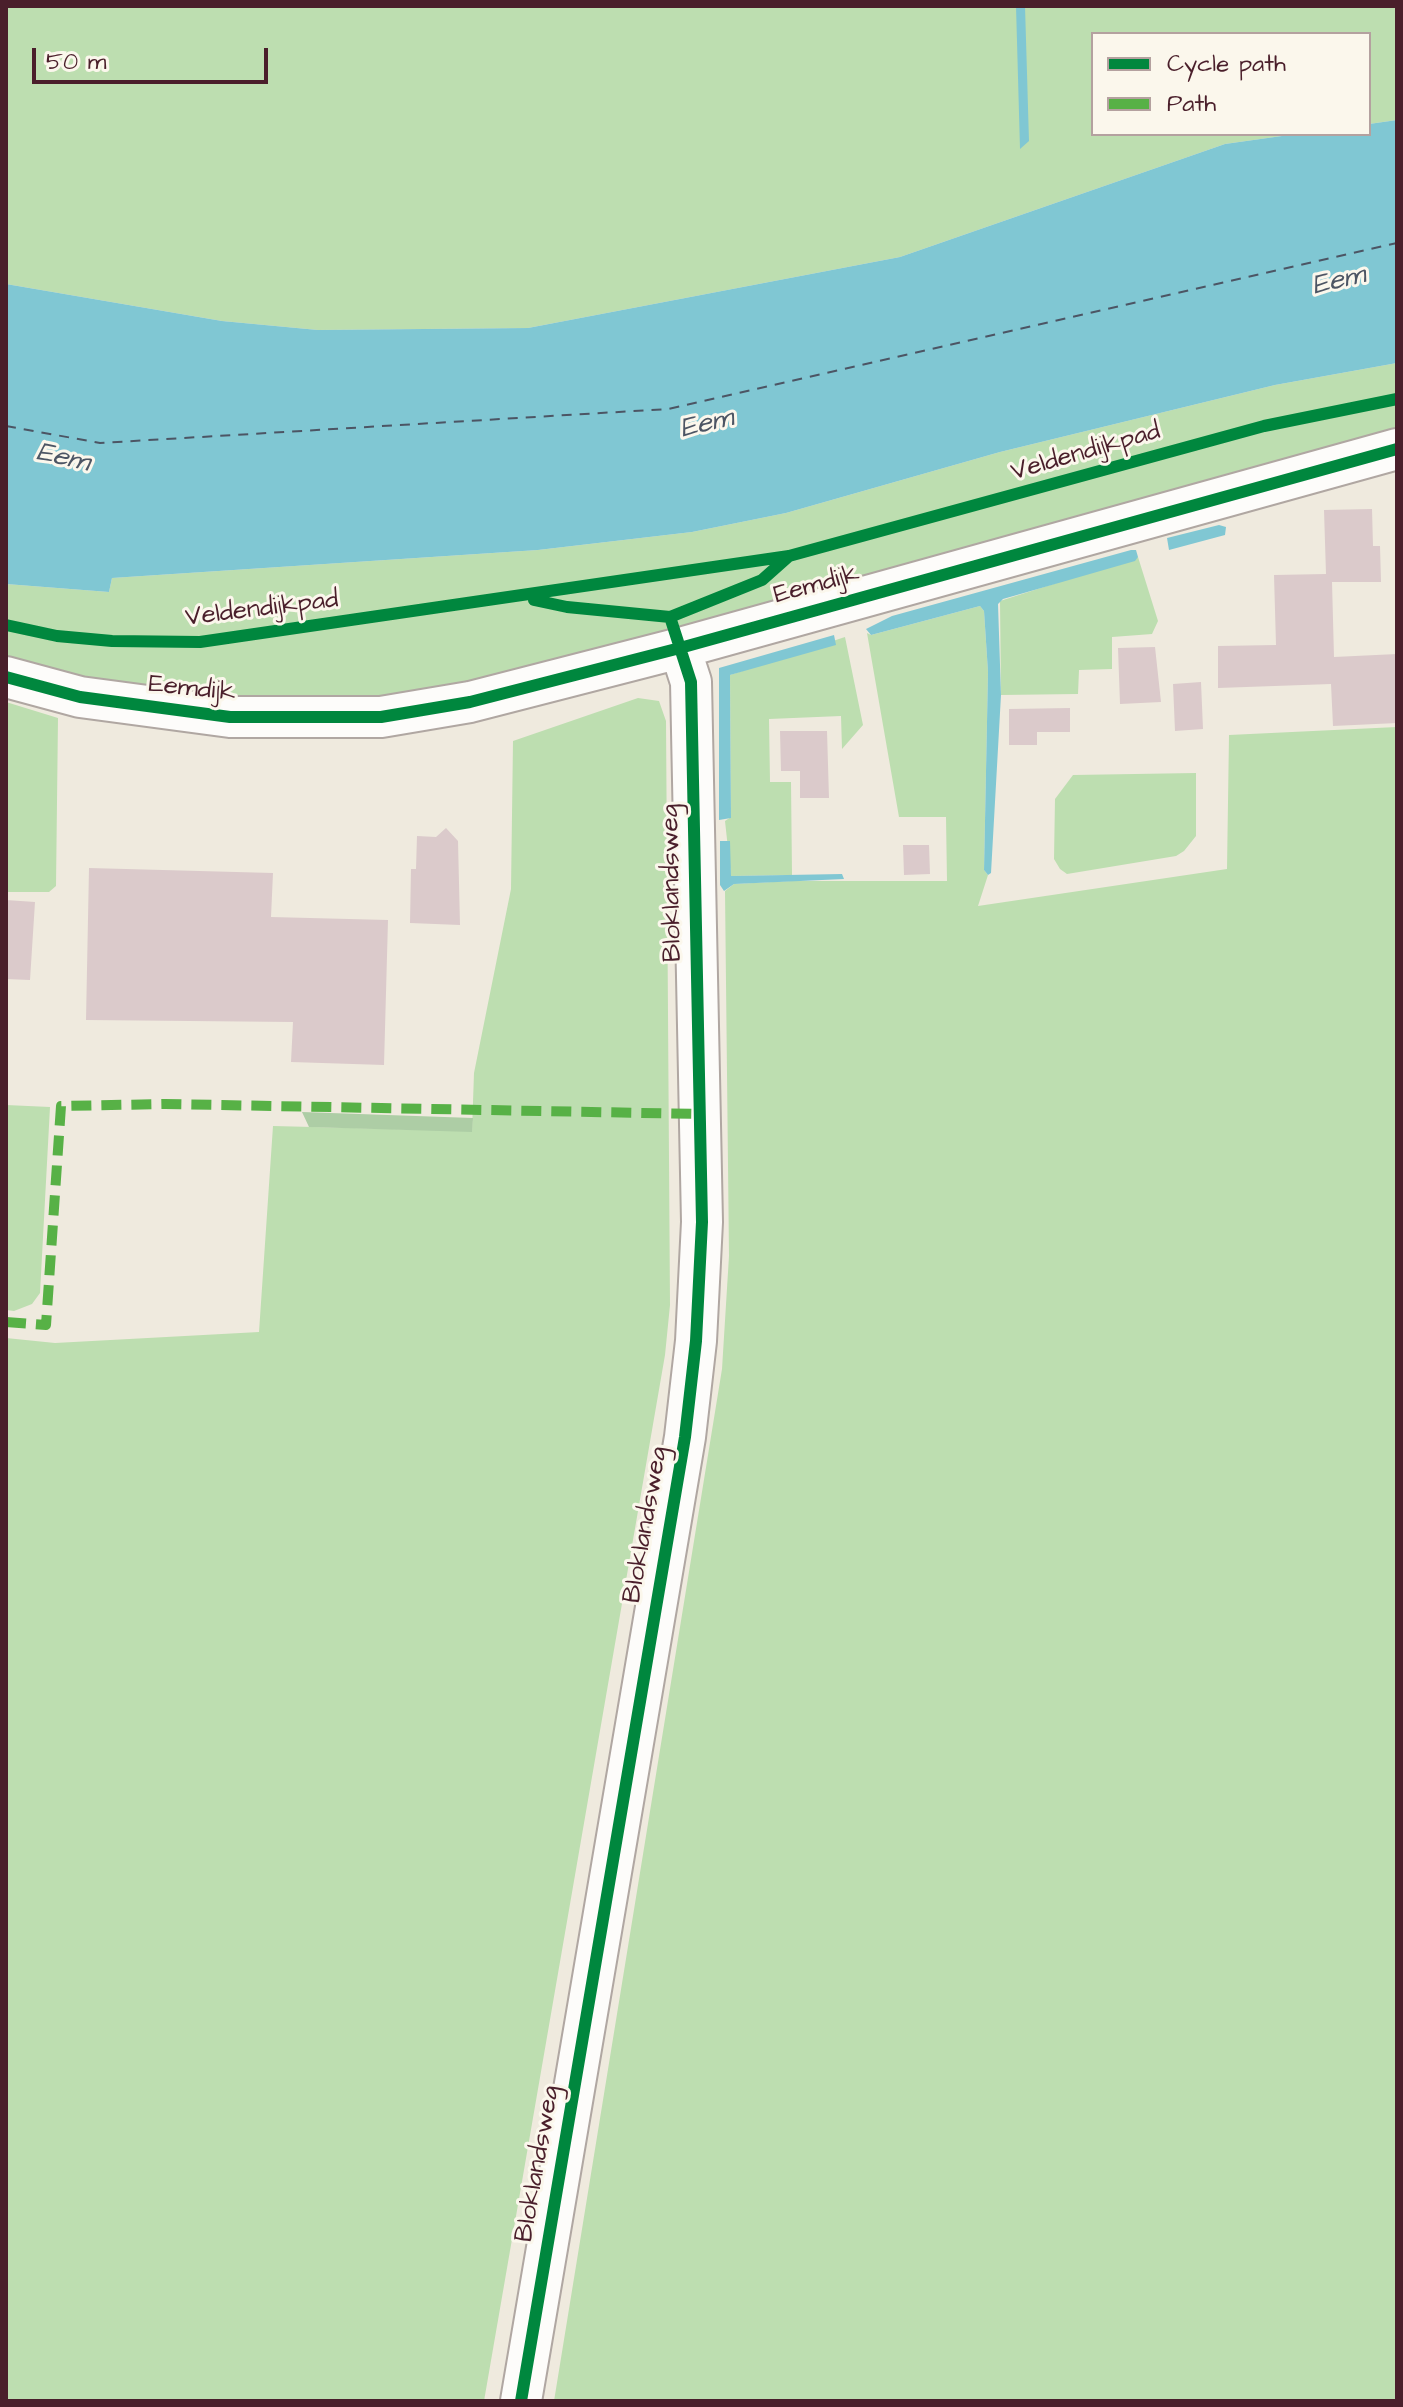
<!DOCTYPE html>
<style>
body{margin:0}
#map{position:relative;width:1403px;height:2407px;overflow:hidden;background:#efeade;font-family:"Architects Daughter",sans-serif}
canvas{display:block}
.frame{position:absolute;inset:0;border:8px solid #4a1f2b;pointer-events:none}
.legend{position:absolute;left:1091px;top:32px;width:280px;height:104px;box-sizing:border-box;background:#fbf7ec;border:2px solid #b4a19f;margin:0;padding:10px 14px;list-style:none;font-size:24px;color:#4a1f2b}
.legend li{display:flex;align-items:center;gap:16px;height:40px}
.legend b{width:40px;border:2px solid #b4a19f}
.scale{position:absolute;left:32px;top:48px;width:236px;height:36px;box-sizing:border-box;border:4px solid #4a1f2b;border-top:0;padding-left:10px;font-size:24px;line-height:28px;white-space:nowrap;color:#4a1f2b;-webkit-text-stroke:6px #fbf7ec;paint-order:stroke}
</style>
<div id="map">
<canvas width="1403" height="2407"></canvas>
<div class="frame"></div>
<ul class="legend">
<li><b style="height:10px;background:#00873e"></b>Cycle path</li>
<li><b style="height:10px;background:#57b146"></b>Path</li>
</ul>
<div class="scale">50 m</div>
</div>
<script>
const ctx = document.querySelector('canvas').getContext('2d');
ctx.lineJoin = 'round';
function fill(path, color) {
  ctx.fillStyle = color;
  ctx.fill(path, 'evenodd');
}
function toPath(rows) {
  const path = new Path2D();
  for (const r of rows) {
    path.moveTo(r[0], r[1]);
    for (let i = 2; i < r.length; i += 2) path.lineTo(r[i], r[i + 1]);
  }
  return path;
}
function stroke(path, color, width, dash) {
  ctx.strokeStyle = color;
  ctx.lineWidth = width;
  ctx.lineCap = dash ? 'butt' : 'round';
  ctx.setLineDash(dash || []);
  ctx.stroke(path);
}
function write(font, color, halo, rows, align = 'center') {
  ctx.font = font + ' "Architects Daughter",sans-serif';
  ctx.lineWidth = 6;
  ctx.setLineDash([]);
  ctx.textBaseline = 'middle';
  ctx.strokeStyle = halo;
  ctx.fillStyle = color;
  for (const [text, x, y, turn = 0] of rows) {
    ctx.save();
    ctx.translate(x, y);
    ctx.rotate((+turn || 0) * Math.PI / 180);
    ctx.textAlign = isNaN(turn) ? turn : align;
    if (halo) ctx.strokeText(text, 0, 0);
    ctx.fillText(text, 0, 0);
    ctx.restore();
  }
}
fill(toPath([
 [6,6,1397,6,1397,120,1369,124,1369,34,1093,34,1093,134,1296,134,1225,144,900,257,528,328,318,330,222,321,6,284],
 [1397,363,1397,437,1119,515,422,698,210,704,6,662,6,584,109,592,112,578,538,550,692,532,786,513,1000,452,1275,385],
 [1138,557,1158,621,1152,634,1112,637,1112,669,1079,670,1078,694,1001,695,1000,601],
 [980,606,984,611,988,672,984,870,988,875,978,906,1227,869,1229,735,1397,727,1397,2401,554,2401,722,1369,729,1256,725,891,734,884,792,881,947,881,946,817,899,817,867,633,871,635],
 [845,637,863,725,842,749,841,716,769,719,770,782,791,782,792,875,731,876,725,821,731,817,730,675],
 [638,698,659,701,666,721,670,1305,665,1355,484,2401,6,2401,6,1338,55,1343,259,1332,273,1126,472,1131,474,1073,511,889,513,741],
 [6,702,58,718,56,886,49,892,6,892],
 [1196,773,1196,836,1184,851,1176,856,1067,874,1060,869,1054,859,1055,799,1073,775],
 [6,1105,50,1107,40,1293,32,1304,14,1311,6,1310]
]), '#bddeb0');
fill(toPath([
 [302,1112,473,1118,472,1132,309,1127]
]), '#adcda5');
fill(toPath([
 [1016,6,1025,6,1029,141,1020,149],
 [1397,120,1397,363,1275,385,1000,452,786,513,692,532,538,550,112,578,109,592,6,584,6,284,222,321,318,330,528,328,900,257,1225,144,1296,134,1369,134,1369,124],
 [1219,525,1226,527,1225,535,1169,550,1167,538],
 [1131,550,1136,550,1138,557,1135,561,1003,599,998,604,1001,695,991,873,988,875,984,870,988,672,984,611,980,606,871,635,866,629,892,616],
 [834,635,836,645,730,675,731,818,719,820,719,668],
 [720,841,730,841,731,876,842,874,844,879,734,884,724,891,720,885]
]), '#80c7d3');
stroke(toPath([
 [6,426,100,443,668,409,1397,243]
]), '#4c5564', 2, [10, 8]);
fill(toPath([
 [1372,509,1373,546,1380,546,1381,582,1332,582,1334,657,1397,654,1397,723,1333,726,1331,684,1218,688,1218,646,1276,645,1274,575,1326,574,1324,510],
 [1155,647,1161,702,1120,704,1118,648],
 [1201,682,1203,729,1175,731,1173,684],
 [1070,708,1070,732,1037,732,1037,745,1009,745,1009,709],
 [780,731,827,731,829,798,800,798,800,771,781,771],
 [446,828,458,841,460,925,410,923,411,869,416,869,417,836,436,837],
 [903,845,929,845,930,874,904,875],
 [89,868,273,873,271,917,388,920,384,1065,291,1062,293,1022,86,1020],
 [6,900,35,902,30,980,6,979]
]), '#dbcacb');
const minor = toPath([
 [6,677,80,697,230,717,381,717,470,702,680,648,1397,449],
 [521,2401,685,1437,696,1341,702,1222,691,682,680,648]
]);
stroke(minor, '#b0a7a2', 44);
stroke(minor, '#fdfcfa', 40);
stroke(toPath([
 [6,1322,46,1325,61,1106,165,1104,699,1114]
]), '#57b146', 10, [20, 10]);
stroke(toPath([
 [534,600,567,607,670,617,762,580,789,556],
 [6,625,57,636,112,641,200,642,789,556,1264,426,1397,399],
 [6,677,80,697,230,717,381,717,470,702,680,648,1397,449],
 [521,2401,685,1437,696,1341,702,1222,691,682,670,617]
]), '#00873e', 12);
write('26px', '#4a1f2b', '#fbf7ec', [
 ["Veldendijkpad",1086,453,-16],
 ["Eemdijk",817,586,-15],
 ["Veldendijkpad",262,610,-7],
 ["Eemdijk",192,690,6],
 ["Bloklandsweg",673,883,-91],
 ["Bloklandsweg",647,1525,-80],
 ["Bloklandsweg",539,2164,-80]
]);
write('italic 28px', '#4c5564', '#fbf7ec', [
 ["Eem",1339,282,-13],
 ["Eem",707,425,-13],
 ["Eem",63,459,13]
]);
</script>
